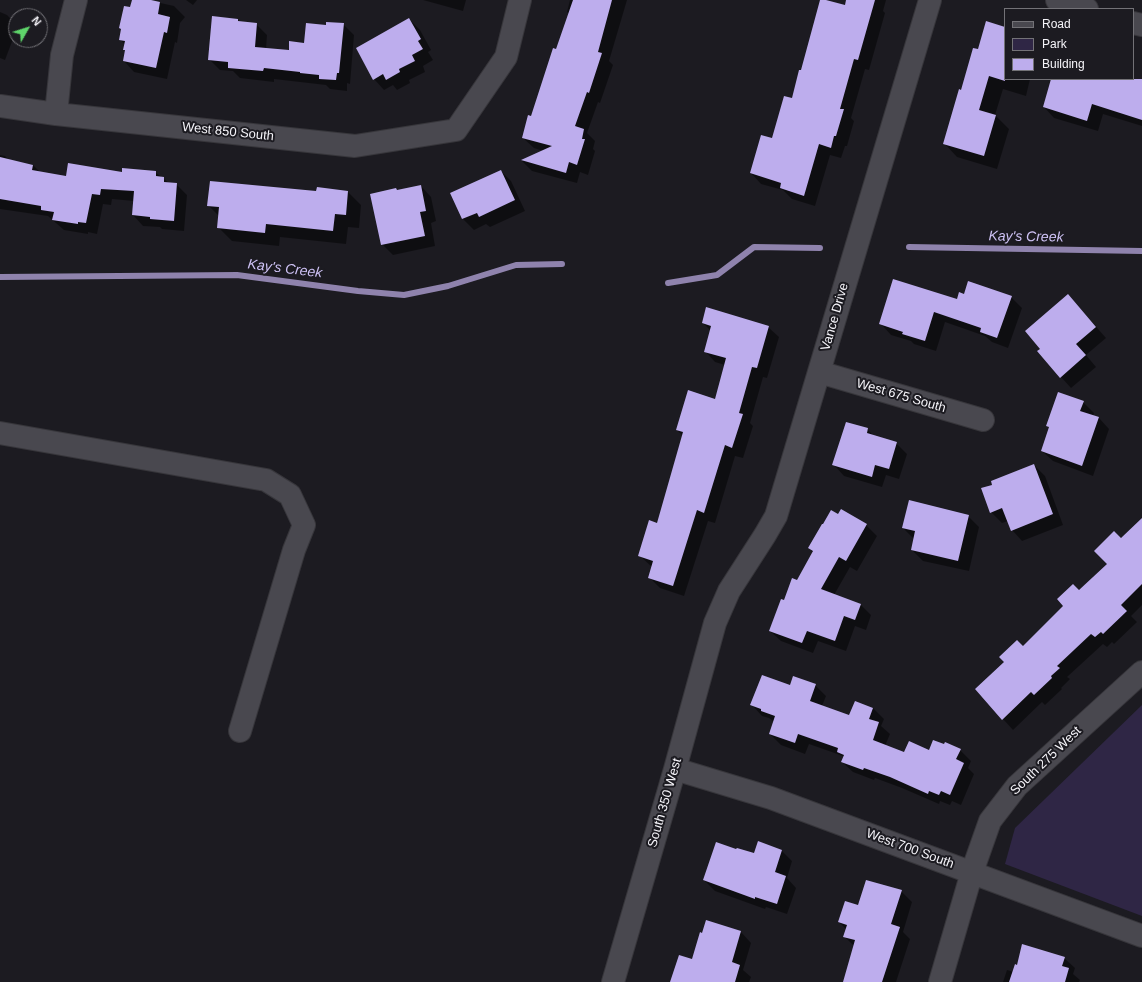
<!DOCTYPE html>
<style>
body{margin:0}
#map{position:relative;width:1142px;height:982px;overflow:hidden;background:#1c1b21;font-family:Helvetica,sans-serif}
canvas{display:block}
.legend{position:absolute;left:1004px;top:8px;width:130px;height:72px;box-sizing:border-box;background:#1c1b21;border:1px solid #737277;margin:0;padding:5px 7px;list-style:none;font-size:12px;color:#f5f4f9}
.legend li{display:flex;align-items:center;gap:8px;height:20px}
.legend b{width:20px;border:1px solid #737277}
.north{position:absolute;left:8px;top:8px;width:40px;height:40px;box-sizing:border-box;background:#1c1b21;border:1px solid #737277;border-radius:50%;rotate:51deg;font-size:11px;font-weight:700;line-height:16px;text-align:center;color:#f5f4f9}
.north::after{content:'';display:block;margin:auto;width:14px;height:18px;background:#5fd56b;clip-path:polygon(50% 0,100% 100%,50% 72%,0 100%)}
</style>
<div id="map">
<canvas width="1142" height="982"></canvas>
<ul class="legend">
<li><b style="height:5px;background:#49484f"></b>Road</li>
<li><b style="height:11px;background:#2f2645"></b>Park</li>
<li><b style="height:11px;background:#bdaded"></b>Building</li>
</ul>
<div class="north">N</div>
</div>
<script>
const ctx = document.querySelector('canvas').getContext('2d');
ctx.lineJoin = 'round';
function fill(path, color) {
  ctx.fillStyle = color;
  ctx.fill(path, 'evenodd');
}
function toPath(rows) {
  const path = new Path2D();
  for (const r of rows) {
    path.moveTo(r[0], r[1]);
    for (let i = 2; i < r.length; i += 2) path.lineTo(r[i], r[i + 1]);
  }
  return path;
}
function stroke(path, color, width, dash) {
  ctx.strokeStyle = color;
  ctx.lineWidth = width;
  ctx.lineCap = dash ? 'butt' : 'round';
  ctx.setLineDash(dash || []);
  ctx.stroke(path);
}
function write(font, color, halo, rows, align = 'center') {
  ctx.font = font + ' Helvetica,sans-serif';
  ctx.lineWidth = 4;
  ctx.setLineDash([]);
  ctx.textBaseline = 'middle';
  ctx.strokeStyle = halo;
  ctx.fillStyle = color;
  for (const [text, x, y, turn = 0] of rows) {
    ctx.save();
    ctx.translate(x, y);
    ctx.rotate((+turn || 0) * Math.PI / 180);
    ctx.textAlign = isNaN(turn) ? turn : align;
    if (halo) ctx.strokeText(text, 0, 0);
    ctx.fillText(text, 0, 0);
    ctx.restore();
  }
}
fill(toPath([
 [1142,705,1142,916,1005,864,1015,828]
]), '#2f2645');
fill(toPath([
 [133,0,147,0,174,6,185,17,180,23,177,43,175,42,167,79,134,72,124,61,126,51,125,45,120,39],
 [186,0,197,0,193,5],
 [423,0,466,0,463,11],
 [570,0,627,0,609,61,613,65,600,103,598,102,587,133,595,141,593,149,595,151,588,175,580,172,577,183,532,171,522,161,543,151,534,148,523,138,569,14,567,12],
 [821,0,845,6,847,0,886,0,883,11,885,13,869,70,865,69,851,118,854,121,847,146,845,146,841,158,830,155,815,206,792,199,783,190,761,184,751,173,773,140,792,99,802,72],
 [0,12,7,15,16,24,16,31,5,60,0,58],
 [409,19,420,30,431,50,428,52,433,60,423,66,425,72,409,80,410,83,397,90,393,85,384,90,374,79],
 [238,20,240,22,256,24,267,35,266,49,289,51,305,44,327,26,343,24,354,35,350,84,347,83,347,91,330,89,326,85,274,79,274,82,240,78,233,71,220,70,209,59],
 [1005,28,1005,79,1030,79,1026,96,1003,89,995,115,1009,129,997,169,957,157,944,143,961,91,978,50],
 [1142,78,1142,126,1103,114,1098,131,1054,118,1044,107,1052,79,1129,79,1141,83],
 [0,155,5,156,9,160,33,165,40,172,67,177,155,172,169,183,176,184,187,195,184,231,162,229,160,227,143,226,133,215,134,201,112,199,111,205,103,204,97,234,88,232,88,234,64,230,48,216,0,209],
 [501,171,511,181,525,211,490,227,486,224,474,230,463,219,451,194],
 [421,186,431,197,436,221,431,223,435,246,393,255,382,244,396,189,398,191],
 [317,192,348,192,361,205,359,228,348,227,346,244,280,237,279,246,232,241,218,227,219,216,208,205],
 [965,295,1011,297,1022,308,1008,348,992,342,985,336,945,322,936,351,914,344,911,341,891,335,881,324,957,301],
 [1068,295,1106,338,1086,355,1096,367,1071,388,1061,377,1041,349],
 [703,323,768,327,779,337,767,378,763,377,750,423,753,426,743,458,735,456,715,523,708,521,684,596,660,588,649,577,652,567,640,556,658,524,683,436,677,430,715,400,725,365,715,362,705,351,711,331],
 [1083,402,1094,413,1093,416,1099,418,1109,429,1093,476,1053,461,1042,451,1050,428,1047,425],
 [867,429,874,436,896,443,907,454,899,479,886,475,882,487,844,476,834,465],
 [1034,465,1045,476,1063,525,1022,541,1012,530,1008,521,1002,523,991,512,993,485],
 [839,515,866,525,877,536,857,571,850,567,834,595,861,605,871,615,866,630,855,626,846,651,818,641,813,653,781,641,770,631,785,601,813,553,809,548],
 [968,516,979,527,969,571,923,561,912,550,914,539,903,528],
 [1142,519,1142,605,1131,616,1137,622,1114,644,1112,642,1107,647,1103,644,1067,677,1070,679,1061,688,1062,689,1045,705,1042,702,1013,730,1003,719,1023,647,1108,564,1121,540],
 [815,685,826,696,822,706,850,716,873,708,884,719,881,726,890,734,885,746,905,753,960,750,971,761,968,768,974,774,961,805,952,801,950,805,940,801,939,804,902,788,875,778,874,780,853,772,842,762,844,757,843,756,809,744,805,754,781,745,770,734,774,722,769,718,762,716,752,705,790,686],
 [737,851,755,854,782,851,792,861,787,878,796,888,787,914,766,907,765,909,715,891,704,880],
 [901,891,912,902,903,932,910,939,896,982,844,982,854,946,844,936,846,929,839,922,859,907],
 [741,932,751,943,743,970,751,977,749,982,674,982,693,960],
 [1064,958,1075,968,1073,974,1080,980,1079,982,1003,982,1007,970,1014,972]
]), '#0007');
stroke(toPath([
 [909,247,1142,251],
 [0,277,237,275,358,291,404,295,448,286,516,265,562,264],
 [668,283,717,275,754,247,820,248]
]), '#8f83ad', 6);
fill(toPath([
 [132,0,151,0,160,2,158,14,170,17,167,33,164,32,156,68,123,61,125,50,123,50,125,41,119,40,121,29,119,28,124,6,130,7],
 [573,0,612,0,598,52,602,53,589,93,587,92,575,126,584,129,582,139,585,139,577,165,569,162,566,173,521,160,552,146,522,138,528,115,531,116,553,48,556,49],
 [820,0,826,0,845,5,846,0,875,0,858,60,854,59,840,109,844,109,836,136,834,136,831,148,819,144,804,196,780,188,781,183,750,173,761,135,772,138,784,96,792,98,799,70,801,70],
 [212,16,238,19,238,21,257,23,255,47,289,50,289,41,304,43,306,23,326,25,326,22,344,23,339,73,337,73,336,80,319,79,319,75,300,73,300,72,264,68,263,71,228,68,228,62,208,60],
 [409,18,421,39,418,41,423,49,412,55,415,61,399,69,400,72,386,80,383,74,373,80,356,48],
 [986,21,1005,27,1005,81,989,76,979,110,996,115,984,156,943,144,959,89,961,90,973,48,978,49],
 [1051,79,1142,79,1142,120,1092,104,1087,121,1043,107],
 [0,157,33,165,32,170,66,176,68,163,122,172,122,168,156,171,156,176,164,177,164,182,177,183,174,221,150,219,150,217,132,215,134,191,101,189,100,195,92,194,86,223,78,222,78,224,52,220,54,212,41,210,41,206,0,199],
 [501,170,515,200,479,217,477,213,462,219,450,193],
 [210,181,316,191,317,187,348,191,346,215,335,214,333,231,266,224,265,233,217,228,219,207,207,206],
 [421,185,426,211,420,212,425,236,381,245,370,194,396,188,397,190],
 [893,279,957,299,959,292,964,294,968,281,1012,296,997,338,980,332,981,328,934,312,925,341,902,334,903,332,879,324],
 [1068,294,1096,327,1076,344,1086,355,1060,378,1037,351,1040,349,1025,331],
 [706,307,769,326,757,368,752,367,739,413,743,414,732,448,725,445,704,513,697,510,673,586,648,578,653,561,638,556,649,520,657,523,683,432,676,430,688,390,715,399,726,358,704,352,711,326,702,323],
 [1058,392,1084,401,1080,411,1099,417,1082,466,1041,451,1049,427,1046,426],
 [846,422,868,428,867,433,897,442,889,469,875,465,872,477,832,465],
 [1034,464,1053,514,1011,531,1002,508,990,513,981,488,992,485,991,481],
 [909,500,969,515,958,561,911,550,915,531,902,528],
 [841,509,867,524,846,561,839,557,821,589,861,604,855,620,844,616,835,641,807,631,802,643,769,631,781,599,784,600,792,578,797,580,813,551,808,548,822,524,823,524,831,510,838,514],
 [1142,518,1142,584,1121,605,1127,611,1103,634,1101,632,1095,637,1091,634,1057,666,1060,668,1051,676,1052,678,1034,695,1031,692,1002,720,975,689,1004,662,999,657,1017,640,1023,646,1063,606,1057,599,1073,584,1079,590,1107,564,1094,551,1114,531,1121,538],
 [762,675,790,685,793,676,816,684,810,701,849,715,855,701,873,708,869,719,879,722,873,740,904,752,909,741,929,750,933,740,944,744,945,742,961,749,956,759,964,763,950,795,941,791,939,795,929,791,928,794,890,777,864,768,863,770,841,762,844,755,837,752,838,748,798,734,795,743,769,734,775,716,761,711,761,709,750,705],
 [758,841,782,850,775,872,786,876,777,904,755,897,755,899,703,880,716,842,736,849,737,848,754,853],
 [866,880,902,890,891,924,900,927,882,982,843,982,855,940,843,937,847,925,838,922,845,901,858,905],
 [706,920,741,931,732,962,740,965,735,982,670,982,679,955,692,959,700,932,702,933],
 [1022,944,1065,957,1062,966,1069,968,1065,982,1009,982,1015,964,1017,965]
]), '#bdaded');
const street = toPath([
 [1057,0,1087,9],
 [1133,23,1142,25],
 [0,106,56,114,355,146,456,130,506,57,520,0],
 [56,114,62,55,76,0],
 [819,372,983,420],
 [0,433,266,480,290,495,304,525,294,550,240,731],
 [675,769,771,798,1142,936],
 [613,982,675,769,715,623,729,591,765,535,776,516,930,0],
 [940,982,972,872,990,821,1017,786,1142,672]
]);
stroke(street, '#37363b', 24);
stroke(street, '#49484f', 22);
write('13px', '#f5f4f9', '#1c1b21', [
 ["West 850 South",228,132,6],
 ["Vance Drive",835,317,-74],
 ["West 675 South",901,396,16],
 ["South 275 West",1046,761,-44],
 ["South 350 West",665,803,-74],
 ["West 700 South",910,849,20]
]);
write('italic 14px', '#cec2f5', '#1c1b21', [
 ["Kay's Creek",1026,237,1],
 ["Kay's Creek",285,269,7]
]);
</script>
